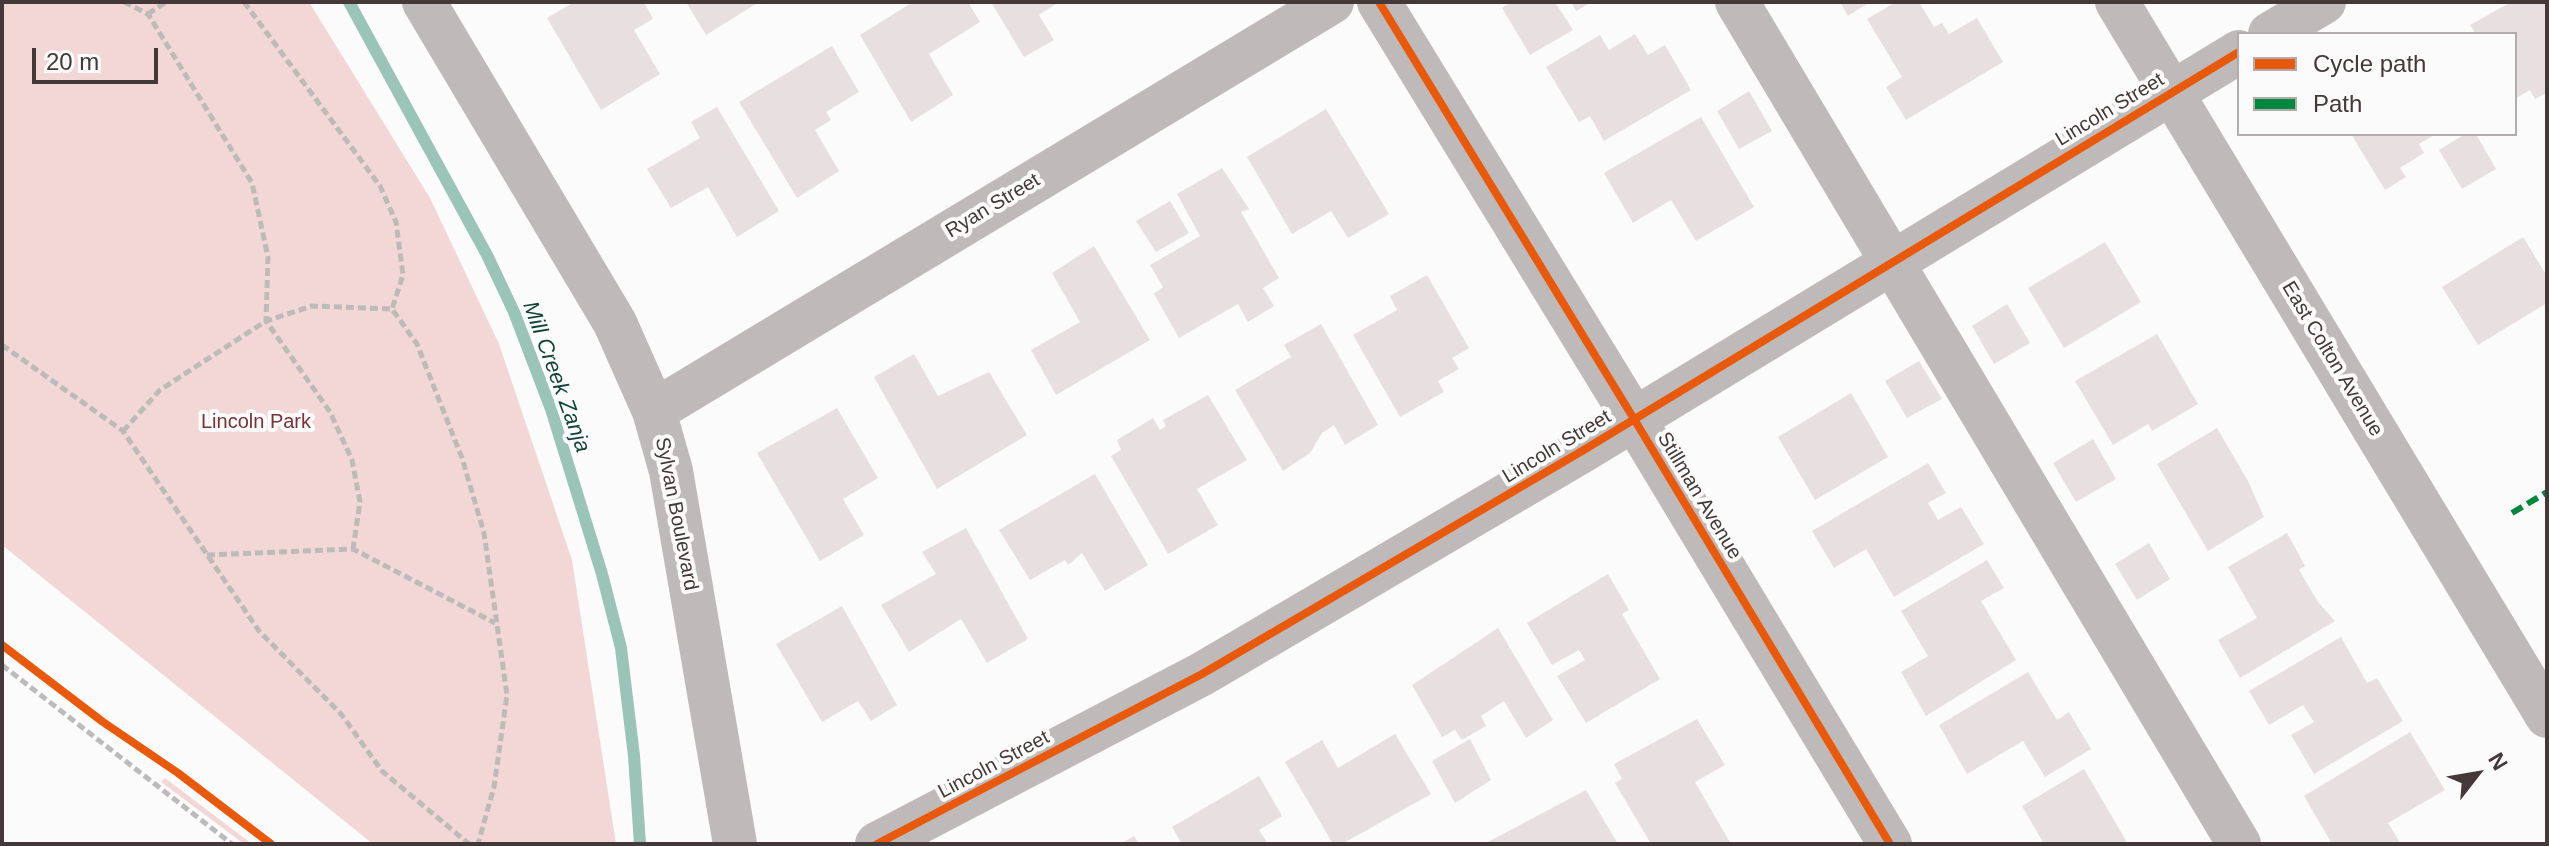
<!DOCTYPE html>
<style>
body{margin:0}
#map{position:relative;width:2549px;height:846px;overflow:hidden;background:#fbfbfb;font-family:Arial,sans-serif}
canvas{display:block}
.frame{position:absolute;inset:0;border:4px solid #443838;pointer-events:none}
.legend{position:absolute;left:2237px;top:32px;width:280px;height:104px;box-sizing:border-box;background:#fbfbfb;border:2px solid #b2adad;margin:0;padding:10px 14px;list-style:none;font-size:24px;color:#443838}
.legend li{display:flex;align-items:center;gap:16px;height:40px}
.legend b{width:40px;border:2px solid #b2adad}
.north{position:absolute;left:2437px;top:734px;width:80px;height:80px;-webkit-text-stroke:6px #fbfbfb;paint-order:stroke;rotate:59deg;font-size:22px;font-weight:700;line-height:32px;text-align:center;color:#443838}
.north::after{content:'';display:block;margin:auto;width:28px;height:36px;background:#443838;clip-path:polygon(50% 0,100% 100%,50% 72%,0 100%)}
.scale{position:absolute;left:32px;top:48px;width:126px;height:36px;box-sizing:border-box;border:4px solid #443838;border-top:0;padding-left:10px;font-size:24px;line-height:28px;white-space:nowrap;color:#443838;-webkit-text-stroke:6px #fbfbfb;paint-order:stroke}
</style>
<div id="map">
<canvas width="2549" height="846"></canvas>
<div class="frame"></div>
<ul class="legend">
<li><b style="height:10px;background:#e8590c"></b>Cycle path</li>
<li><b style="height:10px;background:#00873e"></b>Path</li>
</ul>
<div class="north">N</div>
<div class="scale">20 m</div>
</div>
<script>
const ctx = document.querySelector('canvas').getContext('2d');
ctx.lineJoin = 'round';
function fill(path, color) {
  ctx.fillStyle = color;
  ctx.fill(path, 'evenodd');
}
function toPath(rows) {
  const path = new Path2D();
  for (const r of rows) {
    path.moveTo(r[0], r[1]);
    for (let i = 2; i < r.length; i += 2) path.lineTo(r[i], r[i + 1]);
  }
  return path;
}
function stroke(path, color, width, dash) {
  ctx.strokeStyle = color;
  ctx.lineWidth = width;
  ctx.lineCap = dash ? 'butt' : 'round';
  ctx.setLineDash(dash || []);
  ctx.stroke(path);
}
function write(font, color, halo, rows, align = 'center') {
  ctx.font = font + ' Arial,sans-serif';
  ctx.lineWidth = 8;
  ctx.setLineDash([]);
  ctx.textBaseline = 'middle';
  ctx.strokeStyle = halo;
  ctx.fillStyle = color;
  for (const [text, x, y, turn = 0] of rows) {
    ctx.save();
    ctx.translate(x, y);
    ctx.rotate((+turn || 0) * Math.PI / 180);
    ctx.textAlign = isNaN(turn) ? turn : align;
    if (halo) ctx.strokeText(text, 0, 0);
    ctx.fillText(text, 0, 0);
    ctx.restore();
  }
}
fill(toPath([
 [2,2,309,2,430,198,499,344,572,560,616,844,373,844,2,545],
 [165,778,252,844,244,844,161,782]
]), '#f2d7d6');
stroke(toPath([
 [349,2,487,255,514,312,551,409,602,574,621,648,634,756,640,844]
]), '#9bc4b8', 12);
fill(toPath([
 [574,2,644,2,653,19,634,30,660,74,601,110,547,18],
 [686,2,759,2,706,35],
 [913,2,968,2,980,22,929,54,953,95,911,122,860,35],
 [991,2,1059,2,1039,15,1054,40,1024,57],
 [1511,2,1555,2,1573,30,1530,55,1502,8],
 [1571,2,1592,2,1576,11],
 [1840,2,1870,2,1848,16],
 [1896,2,1919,2,1934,27,1942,23,1949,34,1977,18,2003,62,1906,120,1886,87,1902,77,1867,19],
 [2511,2,2547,2,2547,93,2535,99,2530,90,2515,99,2515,34,2476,34,2470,25],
 [1635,34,1648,55,1665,45,1691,90,1604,141,1590,116,1579,122,1546,67,1600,35,1609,50],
 [832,46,859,92,826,112,831,120,815,130,839,171,797,198,739,102],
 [1749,91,1772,131,1739,149,1717,111],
 [717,107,779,211,737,237,708,187,671,208,647,169,700,138,691,122],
 [1326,109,1389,214,1348,238,1331,211,1292,234,1247,157],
 [1701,117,1754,207,1696,241,1671,200,1633,223,1604,173],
 [2351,134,2436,134,2419,144,2424,153,2400,168,2406,177,2385,190],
 [2465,134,2476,134,2496,169,2462,189,2439,150],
 [1222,168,1249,209,1241,212,1279,278,1263,288,1274,306,1248,322,1238,304,1179,338,1154,294,1163,287,1150,265,1200,236,1177,194],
 [1170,201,1189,233,1156,252,1136,221],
 [2523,237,2547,276,2547,303,2478,345,2442,287],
 [2105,242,2141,302,2064,348,2028,288],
 [1094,246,1150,340,1056,395,1031,350,1080,322,1052,273],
 [1427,275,1469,348,1452,358,1459,369,1438,381,1444,392,1400,417,1353,335,1397,310,1390,296],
 [2007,304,2030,343,1994,364,1972,326],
 [1321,324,1378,425,1345,445,1334,425,1322,433,1310,453,1283,471,1235,390,1291,357,1284,345],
 [2157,334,2198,404,2152,431,2148,424,2113,445,2075,381],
 [914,354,938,396,989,372,1027,435,937,489,874,377],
 [1919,361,1942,399,1907,418,1885,381],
 [1851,393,1888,457,1815,500,1778,437],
 [1208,395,1247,460,1197,489,1218,525,1168,554,1111,456,1121,450,1117,440,1153,418,1160,430,1166,426,1163,420],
 [837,408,878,478,843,499,864,535,820,561,757,453],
 [2217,428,2248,481,2264,517,2208,551,2157,464],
 [2093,439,2116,479,2076,502,2053,463],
 [1928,463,1946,493,1928,503,1938,520,1961,507,1984,544,1894,597,1866,549,1834,568,1812,531],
 [1095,474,1148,565,1105,591,1082,553,1068,565,1065,560,1030,580,999,530],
 [966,528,1028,639,987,663,961,619,909,652,881,605,936,574,922,552],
 [2287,533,2305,566,2299,570,2318,602,2335,621,2240,678,2218,640,2257,618,2228,567],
 [2149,543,2170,579,2137,600,2115,564],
 [1987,560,2004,588,1981,601,2016,660,1926,716,1901,672,1928,656,1901,611],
 [1608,574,1629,610,1622,614,1660,679,1586,723,1557,676,1585,660,1579,650,1552,665,1527,623],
 [842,606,897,705,871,721,858,701,822,722,776,644],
 [1498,628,1553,720,1526,738,1504,701,1481,716,1486,726,1462,740,1455,730,1442,737,1412,685],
 [2341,637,2367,683,2377,678,2403,721,2314,774,2291,735,2314,722,2303,705,2269,725,2249,691],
 [2028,672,2057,720,2069,712,2091,749,2045,777,2023,741,1967,774,1939,725],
 [1697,719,1725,765,1695,782,1731,844,1651,844,1615,783,1622,779,1614,764],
 [2410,732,2445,790,2388,823,2401,844,2332,844,2304,796],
 [1395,734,1431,794,1342,844,1333,844,1285,762,1322,740,1338,768],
 [1470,739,1491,780,1455,803,1432,761],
 [2084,769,2128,844,2044,844,2022,806],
 [1259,776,1282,816,1259,830,1268,844,1182,844,1172,827],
 [1586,790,1618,844,1484,844],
 [1134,836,1139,844,1120,844]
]), '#e8e0e0');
stroke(toPath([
 [124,2,148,14,252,183,268,257,266,321,330,412,352,460,360,502,353,549],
 [244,2,380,186,396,222,403,275,392,309],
 [148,14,166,2],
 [2,345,123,431,259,631,341,714,382,771,469,844],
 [123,431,160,390,266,321,312,306,392,309,417,344,462,458,484,533,507,695,494,787,478,844],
 [207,555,353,549,495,623],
 [2,665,232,844]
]), '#bdbaba', 5, [8, 4]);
stroke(toPath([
 [424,2,615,323,654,411,671,471,735,844],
 [1379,2,1634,419,1890,844],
 [1737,2,2239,844],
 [2117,2,2547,716],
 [2270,34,2324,2],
 [654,411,1332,2],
 [877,844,1202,674,1582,451,2239,52]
]), '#bfbaba', 44);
stroke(toPath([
 [2512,513,2547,492]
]), '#00873e', 6, [12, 6]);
stroke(toPath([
 [1379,2,1634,419,1890,844],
 [2,645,103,722,178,773,271,844],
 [877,844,1202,674,1582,451,2239,52]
]), '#e8590c', 8);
write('20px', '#443838', '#fbfbfb', [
 ["Lincoln Street",2110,110,-31],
 ["Ryan Street",993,206,-31],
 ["East Colton Avenue",2332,359,59],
 ["Lincoln Street",1557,447,-31],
 ["Stillman Avenue",1699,496,59],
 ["Sylvan Boulevard",676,514,79],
 ["Lincoln Street",994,765,-28]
]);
write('20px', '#783336', '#fbfbfb', [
 ["Lincoln Park",256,422]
]);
write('italic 22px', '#124538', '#fbfbfb', [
 ["Mill Creek Zanja",556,377,70]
]);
</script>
